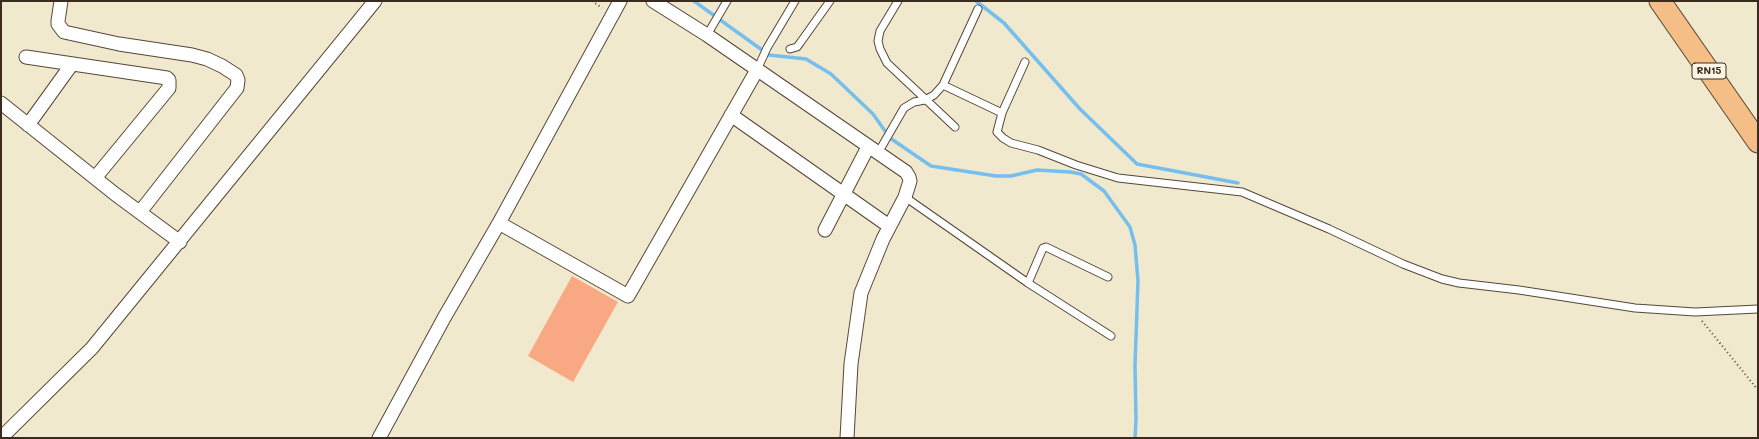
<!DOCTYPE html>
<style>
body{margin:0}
#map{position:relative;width:1759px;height:439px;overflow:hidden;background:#f0e9cd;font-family:Mali,sans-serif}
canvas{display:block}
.frame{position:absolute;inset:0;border:2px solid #3b2a1e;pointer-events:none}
</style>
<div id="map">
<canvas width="1759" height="439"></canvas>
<div class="frame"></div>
</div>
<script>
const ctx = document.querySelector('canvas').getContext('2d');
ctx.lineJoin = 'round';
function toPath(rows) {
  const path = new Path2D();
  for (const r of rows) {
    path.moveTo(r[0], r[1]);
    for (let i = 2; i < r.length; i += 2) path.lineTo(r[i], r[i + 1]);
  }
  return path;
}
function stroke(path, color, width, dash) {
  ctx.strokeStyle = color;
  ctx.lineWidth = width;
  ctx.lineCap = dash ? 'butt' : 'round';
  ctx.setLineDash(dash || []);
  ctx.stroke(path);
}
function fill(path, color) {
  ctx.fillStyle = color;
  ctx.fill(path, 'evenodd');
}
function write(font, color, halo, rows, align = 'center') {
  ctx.font = font + ' Mali,sans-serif';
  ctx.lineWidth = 4;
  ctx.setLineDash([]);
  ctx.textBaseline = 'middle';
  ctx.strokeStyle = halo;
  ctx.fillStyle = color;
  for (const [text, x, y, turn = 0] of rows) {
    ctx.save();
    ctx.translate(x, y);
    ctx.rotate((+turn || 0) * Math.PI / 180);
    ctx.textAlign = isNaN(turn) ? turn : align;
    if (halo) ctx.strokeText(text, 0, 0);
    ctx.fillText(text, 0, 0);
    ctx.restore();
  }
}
stroke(toPath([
 [694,1,769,55,806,59,831,74,873,114,890,138,931,166,996,176,1011,176,1037,170,1070,172,1081,174,1104,191,1130,227,1135,245,1138,281,1135,365,1136,420,1135,438],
 [976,1,1004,23,1080,109,1137,164,1238,183]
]), '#74bfed', 3.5);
fill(toPath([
 [572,276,618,302,573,382,528,356]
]), '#f9a884');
const service = toPath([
 [898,1,880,31,878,41,880,49,887,63,955,127],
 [707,35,727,1],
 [790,49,797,47,800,43,830,1],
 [1025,62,1002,113,997,132,1003,138,1011,143,1038,150,1076,165,1118,178,1242,192,1329,229,1403,264,1442,279,1459,283,1519,290,1635,308,1695,312,1758,309],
 [757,70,767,48,795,1],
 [943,85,1002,113],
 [878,153,904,108,914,102,925,100,934,95,943,85,978,9],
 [905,197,1028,283,1111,336],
 [1028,283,1043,248,1046,247,1108,277]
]);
const minor = toPath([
 [61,1,58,21,58,24,64,32,119,44,192,55,207,59,222,66,236,75,238,80,237,88,140,212],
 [653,1,707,35,906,172,909,177,910,181,905,197,883,239,861,293,851,364,847,438],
 [26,57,167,78,169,80,169,88,95,178],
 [1,103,115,194,180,242],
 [731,115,889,226],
 [28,125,72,64],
 [499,223,628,296,757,70],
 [825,230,868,147],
 [1,438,92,348,375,1],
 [379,438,444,318,499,223,620,1]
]);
const primary = toPath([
 [1660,1,1758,142]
]);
stroke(service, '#564738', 9);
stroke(minor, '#564738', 15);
stroke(primary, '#564738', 23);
stroke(toPath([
 [592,1,602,8],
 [1702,321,1758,390]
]), '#564738', 2, [1, 3]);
stroke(service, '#fff', 7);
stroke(minor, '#fff', 13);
stroke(primary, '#f5be86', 21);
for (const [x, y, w] of [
 [1709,71,34]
]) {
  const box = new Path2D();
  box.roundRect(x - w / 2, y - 8, w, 16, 3);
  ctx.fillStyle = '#fcf5e5';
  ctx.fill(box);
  stroke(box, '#3b2a1e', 1);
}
write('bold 10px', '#3b2a1e', null, [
 ["RN15",1709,71]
]);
</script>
